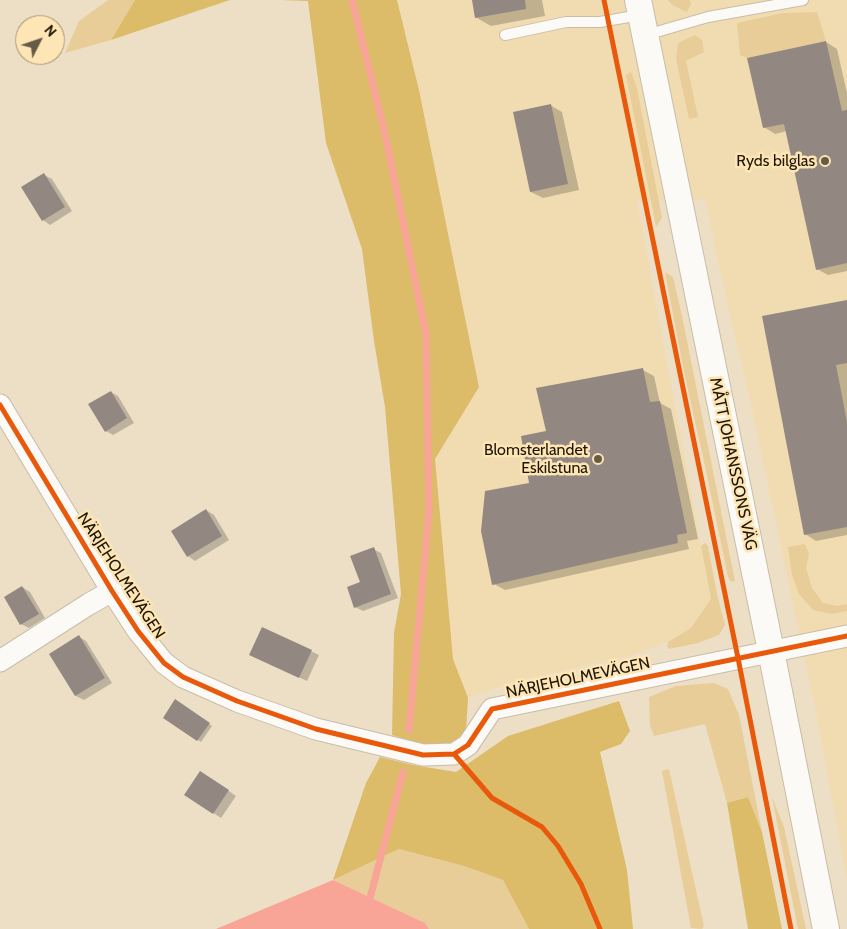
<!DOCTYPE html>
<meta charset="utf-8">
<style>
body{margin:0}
#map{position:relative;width:847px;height:929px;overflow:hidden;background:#eddfc5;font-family:Cabin,sans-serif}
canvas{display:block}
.north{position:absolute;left:15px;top:15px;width:50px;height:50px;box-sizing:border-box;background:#fde5b5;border:1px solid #a3916e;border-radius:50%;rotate:49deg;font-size:14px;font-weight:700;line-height:20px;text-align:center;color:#1d1403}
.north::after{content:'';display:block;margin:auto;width:18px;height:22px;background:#665b47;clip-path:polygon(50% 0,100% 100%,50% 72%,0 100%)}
</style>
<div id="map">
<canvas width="847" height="929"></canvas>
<div class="north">N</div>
</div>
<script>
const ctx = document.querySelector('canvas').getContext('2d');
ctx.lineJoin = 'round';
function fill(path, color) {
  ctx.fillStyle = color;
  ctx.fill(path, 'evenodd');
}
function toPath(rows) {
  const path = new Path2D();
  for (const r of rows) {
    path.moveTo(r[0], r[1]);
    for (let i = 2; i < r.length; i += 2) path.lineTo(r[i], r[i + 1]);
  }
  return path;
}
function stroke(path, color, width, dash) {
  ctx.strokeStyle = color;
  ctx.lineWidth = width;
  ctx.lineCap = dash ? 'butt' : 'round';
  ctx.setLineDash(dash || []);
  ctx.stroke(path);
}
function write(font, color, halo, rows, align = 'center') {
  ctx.font = font + ' Cabin,sans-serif';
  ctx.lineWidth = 5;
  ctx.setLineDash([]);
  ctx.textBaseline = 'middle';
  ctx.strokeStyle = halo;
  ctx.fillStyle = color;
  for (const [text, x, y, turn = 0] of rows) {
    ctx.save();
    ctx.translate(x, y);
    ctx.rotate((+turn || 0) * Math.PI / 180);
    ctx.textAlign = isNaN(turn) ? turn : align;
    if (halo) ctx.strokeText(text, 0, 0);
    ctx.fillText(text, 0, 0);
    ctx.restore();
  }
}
fill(toPath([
 [397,0,847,0,847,881,816,713,748,391,729,312,705,200,637,201,711,599,691,628,668,642,633,655,517,681,468,698,453,659,435,459,479,386,419,90]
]), '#f1dcb2');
fill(toPath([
 [108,0,135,0,111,40,65,53,79,21],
 [668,0,690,0,691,4,687,12,672,5],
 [817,12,826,41,747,58,740,55,737,23,783,13],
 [695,35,702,40,704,52,686,61,698,117,689,119,676,59,678,43],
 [631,72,637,88,662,218,656,227,626,75],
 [665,272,673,277,682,316,735,581,731,582,728,577,705,466,684,372],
 [705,543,708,546,717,594,725,625,719,635,698,643,669,649,667,646,668,642,691,628,711,599,701,546],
 [805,544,809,554,806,568,812,588,823,603,837,606,847,604,847,611,831,614,813,610,799,594,792,575,788,547],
 [714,683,728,689,739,715,762,832,748,797,727,803,705,724,654,736,650,725,649,697,676,686],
 [669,769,704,926,702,929,691,928,662,771],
 [772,797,784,827,806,929,798,929],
 [399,849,464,866,503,880,529,929,429,929,425,923,333,880]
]), '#e8cd98');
fill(toPath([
 [135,0,230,0,111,40],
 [280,0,397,0,419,90,479,387,435,459,453,659,468,698,466,731,450,746,430,747,392,735,394,633,401,594,385,407,374,341,362,249,326,143,308,1],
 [619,701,630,731,621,744,600,752,627,870,633,929,529,929,503,880,464,866,399,849,333,880,366,783,380,757,413,765,456,772,508,736],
 [748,797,762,832,782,929,748,929,727,803]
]), '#dcbb69');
fill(toPath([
 [333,880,425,923,429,929,216,929]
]), '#f8a496');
fill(toPath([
 [473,0,542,0,545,16,491,26,477,18],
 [826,42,837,49,847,93,847,271,828,275,817,269,787,131,775,134,764,127],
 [550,105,562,112,579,190,543,198,531,192],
 [44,175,52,179,72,211,50,225,43,220],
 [847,301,847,535,816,541,805,534],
 [643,370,654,376,660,403,671,409,698,539,687,541,689,549,505,590,494,584,548,432],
 [111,392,118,396,134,423,113,435,106,431],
 [206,510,214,515,229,540,195,561,188,556,173,531],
 [373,549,381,553,398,598,363,611,355,607,361,583],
 [22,587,30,592,45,618,29,628,21,624],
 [262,628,319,655,307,681,258,658],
 [79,637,86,641,112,683,84,700,76,696,51,654],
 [175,701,212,726,201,742,164,717],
 [207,776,236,796,221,818,185,794]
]), '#0003');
stroke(toPath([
 [352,0,385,134,426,334,429,511,409,730],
 [372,906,370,898,403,772]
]), '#f8a496', 7);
fill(toPath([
 [472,0,525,0,526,9,475,18],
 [826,41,842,111,847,110,847,263,816,270,784,124,763,128,747,58],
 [551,104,568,184,530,192,513,112],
 [44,173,65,207,42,221,21,187],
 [847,300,847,363,836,365,847,422,847,527,804,535,762,316],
 [643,368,650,402,660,401,687,533,677,535,678,543,492,585,481,531,485,491,529,483,521,436,546,431,536,388],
 [111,391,127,418,105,432,88,404],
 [206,509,222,536,187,557,171,531],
 [374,547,391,594,354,608,347,587,360,582,350,556],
 [22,586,39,614,20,625,4,597],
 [262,627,312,650,299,678,249,655],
 [79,635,105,678,75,696,49,654],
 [175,699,210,723,197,741,163,718],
 [200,771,229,790,213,814,184,795]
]), '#938782');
const service = toPath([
 [505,35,566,22,600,22,640,15],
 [646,35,708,17,803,0]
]);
const minor = toPath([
 [0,405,112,591,138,631,164,663,183,677,237,701,316,729,423,755,454,754,468,745,492,709,847,636],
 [0,661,89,604,112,591]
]);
const tertiary = toPath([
 [638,0,771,651,826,929]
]);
stroke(service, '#c8bda8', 12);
stroke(minor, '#c8bda8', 23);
stroke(tertiary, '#c8bda8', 28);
stroke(service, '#fcfaf6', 10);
stroke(minor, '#fcfaf6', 21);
stroke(tertiary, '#fcfaf6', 26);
stroke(toPath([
 [604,0,738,658,791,929],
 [0,405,112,591,138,631,164,663,183,677,237,701,316,729,423,755,454,754,468,745,492,709,847,636],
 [454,754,492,798,542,827,558,846,581,884,600,929]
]), '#e8590c', 5);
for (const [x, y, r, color] of [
 [825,161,5,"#665b47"],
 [598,459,5,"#665b47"]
]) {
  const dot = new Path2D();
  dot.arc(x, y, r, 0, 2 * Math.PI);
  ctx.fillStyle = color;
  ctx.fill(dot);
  stroke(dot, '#fde5b5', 2);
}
write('16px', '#1d1403', '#fde5b5', [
 ["Ryds bilglas",815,161],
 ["Blomsterlandet",588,450],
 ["Eskilstuna",588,468]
], 'right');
write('16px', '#1d1403', '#fde5b5', [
 ["MÅTT JOHANSSONS VÄG",733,464,78],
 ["NÄRJEHOLMEVÄGEN",121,576,57],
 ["NÄRJEHOLMEVÄGEN",578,678,-12]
]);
</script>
